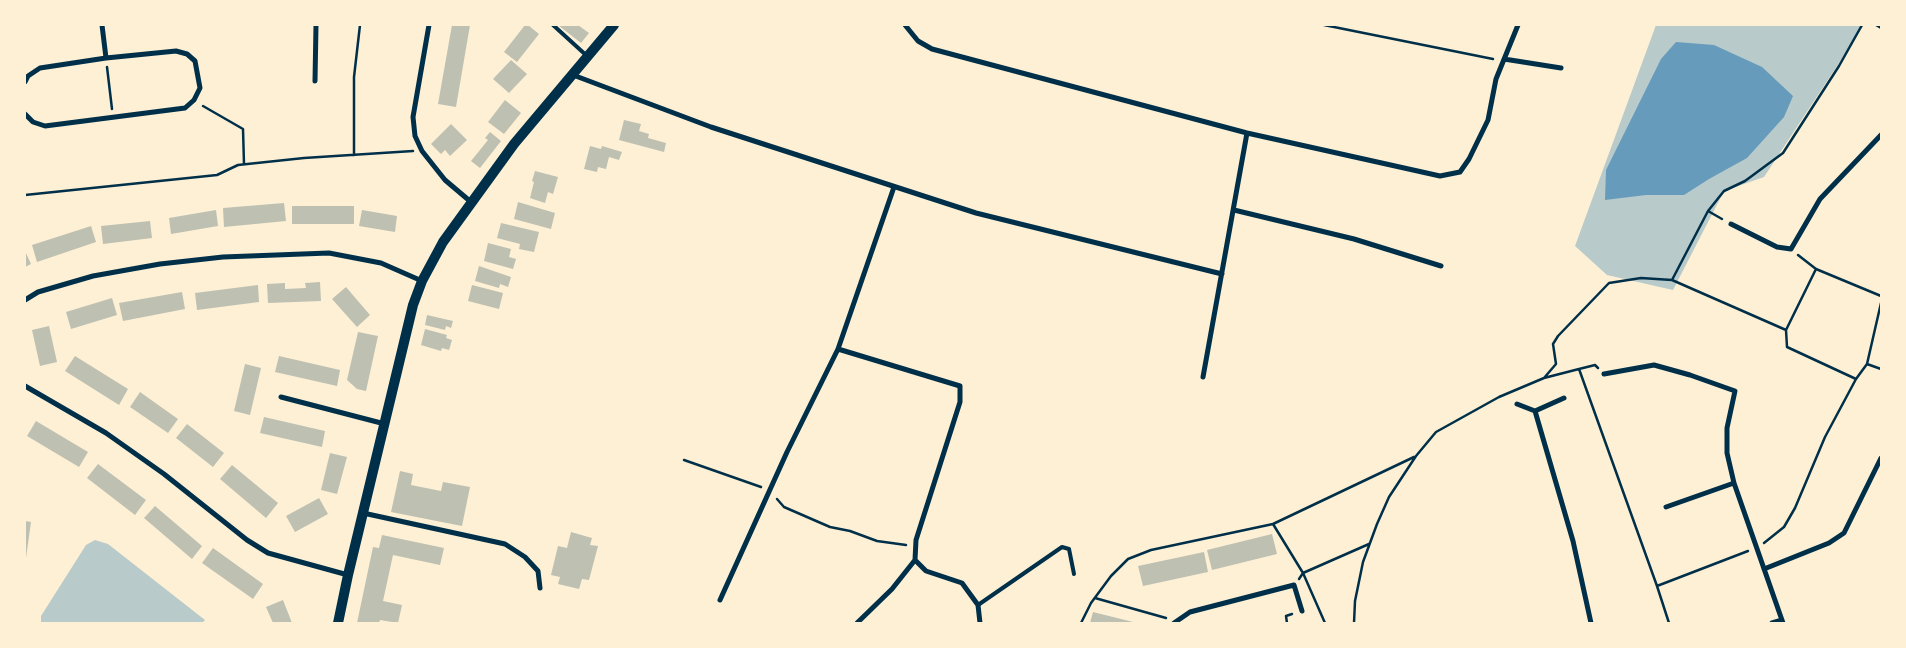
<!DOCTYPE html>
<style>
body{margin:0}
#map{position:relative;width:1906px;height:648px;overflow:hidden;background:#fdf0d5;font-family:Rubik,sans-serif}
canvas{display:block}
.frame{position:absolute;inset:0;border:26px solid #fdf0d5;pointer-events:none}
</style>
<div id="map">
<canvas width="1906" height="648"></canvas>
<div class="frame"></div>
</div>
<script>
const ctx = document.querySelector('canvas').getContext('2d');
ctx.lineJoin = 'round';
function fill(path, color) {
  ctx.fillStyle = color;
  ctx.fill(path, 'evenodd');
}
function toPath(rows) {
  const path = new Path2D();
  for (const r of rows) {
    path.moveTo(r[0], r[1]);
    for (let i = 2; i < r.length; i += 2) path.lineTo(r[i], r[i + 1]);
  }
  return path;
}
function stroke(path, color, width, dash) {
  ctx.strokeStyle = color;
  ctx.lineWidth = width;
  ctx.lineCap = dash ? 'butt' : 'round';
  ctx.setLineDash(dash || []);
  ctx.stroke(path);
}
fill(toPath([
 [1656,25,1864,25,1764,177,1724,191,1673,290,1607,275,1575,246],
 [95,540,108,544,205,620,202,623,41,623,41,616,86,545]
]), '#b9caca');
fill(toPath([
 [1676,42,1714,45,1762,67,1793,96,1784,117,1747,158,1709,179,1684,195,1646,195,1605,200,1606,170,1661,59]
]), '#669bbc');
fill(toPath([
 [452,25,470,25,456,107,438,104],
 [525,25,528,25,539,34,517,62,504,52],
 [558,25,578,25,589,33,581,43],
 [511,60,527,74,509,93,493,79],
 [505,100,521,113,504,134,488,122],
 [624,120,641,124,639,131,649,134,648,138,666,143,664,152,619,140],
 [451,124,467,140,450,156,445,150,441,154,431,144],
 [490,132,501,141,480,168,471,161,488,140,485,138],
 [590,146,601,149,602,146,622,152,619,160,609,157,606,169,598,167,597,172,584,169],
 [535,171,558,177,553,194,548,192,545,203,530,198,534,182,532,181],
 [518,202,555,213,551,229,514,219],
 [284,203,286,221,224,227,223,208],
 [292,206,354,206,354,224,292,224],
 [216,210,218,226,171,234,169,218],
 [362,210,397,216,395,232,359,226],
 [150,221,152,238,103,244,101,226],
 [501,223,539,232,534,252,519,249,520,244,497,238],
 [91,226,96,242,37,262,32,245],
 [488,243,511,249,509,257,516,259,513,269,484,261],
 [25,251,31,264,25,267],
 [479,266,511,277,508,287,500,284,499,288,475,281],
 [320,282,321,301,268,303,267,284,285,283,285,289,306,288,305,283],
 [258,285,259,302,197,310,195,293],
 [472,285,503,293,499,309,468,301],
 [346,287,370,315,357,327,332,299],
 [182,292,185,309,123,321,119,303],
 [112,298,117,315,71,329,66,312],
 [427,315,453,321,451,328,446,326,445,330,425,325],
 [49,326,57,362,40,366,32,330],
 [425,329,447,335,446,338,452,340,449,350,442,348,441,351,421,345],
 [358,332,378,336,366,391,357,389,347,380],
 [75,356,128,389,119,405,65,371],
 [279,356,340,370,337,386,275,372],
 [245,364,261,368,250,415,234,411],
 [140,392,178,419,168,433,130,407],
 [264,417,325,431,322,447,260,433],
 [36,421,88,452,79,467,27,436],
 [187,424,224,453,213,467,176,438],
 [330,453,347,457,337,494,321,490],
 [98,464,146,500,135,515,87,478],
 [232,465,278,503,266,518,220,479],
 [400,471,413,474,411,485,441,491,443,482,470,487,462,526,391,512],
 [319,498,328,514,295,532,286,516],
 [155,506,202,546,192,559,144,518],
 [25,521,31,522,26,558,25,558],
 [571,532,592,538,590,545,598,546,589,580,582,579,579,589,558,584,560,577,551,575,558,546,567,548],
 [1272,534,1277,554,1212,570,1207,550],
 [382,535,444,548,440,565,393,555,383,601,402,605,398,623,380,620,379,623,357,623,373,547,379,548],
 [213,548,263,584,253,599,202,563],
 [1204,552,1208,572,1143,586,1138,566],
 [283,600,292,623,273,623,266,607],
 [1093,612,1133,622,1133,623,1090,623]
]), '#bec0b2');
stroke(toPath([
 [1324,25,1493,59],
 [1876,25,1881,28],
 [107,67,112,109],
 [203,106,243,129,244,164],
 [354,155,354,77,360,25],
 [25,195,217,175,238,165,304,158,413,151],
 [1708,211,1722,219],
 [1798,255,1816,269,1881,296],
 [1816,269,1786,330,1787,347,1856,379],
 [1672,280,1786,330],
 [1867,364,1881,369],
 [1579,369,1595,365,1598,368],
 [1544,378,1579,369,1657,586,1669,623],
 [684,460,761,487],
 [777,499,784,507,830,527,850,531,877,541,906,545],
 [1273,524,1414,457],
 [1764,543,1784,527,1795,508,1825,437,1856,379,1867,364,1881,303],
 [1657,586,1748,551],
 [1095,598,1166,618],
 [1081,623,1091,603,1111,576,1128,559,1151,550,1273,524,1303,573,1299,579],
 [1287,623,1286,616,1292,614],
 [1325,623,1303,573,1369,544],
 [1354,623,1355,601,1363,562,1377,524,1389,497,1416,456,1436,432,1499,397,1544,378,1556,364,1553,344,1558,336,1609,283,1641,278,1672,280,1708,211,1724,191,1745,181,1783,153,1839,66,1862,25]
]), '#003049', 2.5);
stroke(toPath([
 [553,25,587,56],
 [978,605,1062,547,1069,549,1074,574]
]), '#003049', 4);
stroke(toPath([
 [102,25,106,58],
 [429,25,413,117,415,136,422,151,445,180,471,202],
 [905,25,918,41,932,49,1247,133,1440,176,1460,172,1469,159,1488,120,1496,79,1518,25],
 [1504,59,1561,68],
 [573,75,711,127,976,213,1222,274],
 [315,81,316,25],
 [25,82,28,76,40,68,106,58,176,51,187,54,195,61,200,88,194,100,185,108,45,126,33,122,25,114],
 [1234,210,1354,239,1441,266],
 [1731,224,1777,247,1791,249,1820,199,1881,135],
 [25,300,38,292,93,276,160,264,223,257,329,253,381,263,422,281],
 [838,349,960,386,960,402,916,540,915,560,926,571,962,583,978,605,980,623],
 [1604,374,1654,365,1690,375,1735,391,1727,428,1727,453,1734,483,1783,623],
 [1203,377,1247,133],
 [25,386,106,433,164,474,247,540,268,553,348,575],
 [281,397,385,424],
 [1517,404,1535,411,1564,398],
 [1535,411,1573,541,1591,623],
 [1666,507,1734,483],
 [363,513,505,544,525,557,538,571,540,588],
 [1764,569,1829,543,1844,533,1881,458],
 [720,600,787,452,838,349,894,187],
 [857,623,892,589,915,560],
 [1174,623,1190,612,1294,585,1302,611],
 [1772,623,1782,620]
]), '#003049', 5);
stroke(toPath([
 [338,623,348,575,413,305,422,281,443,242,514,144,614,25]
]), '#003049', 10);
</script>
